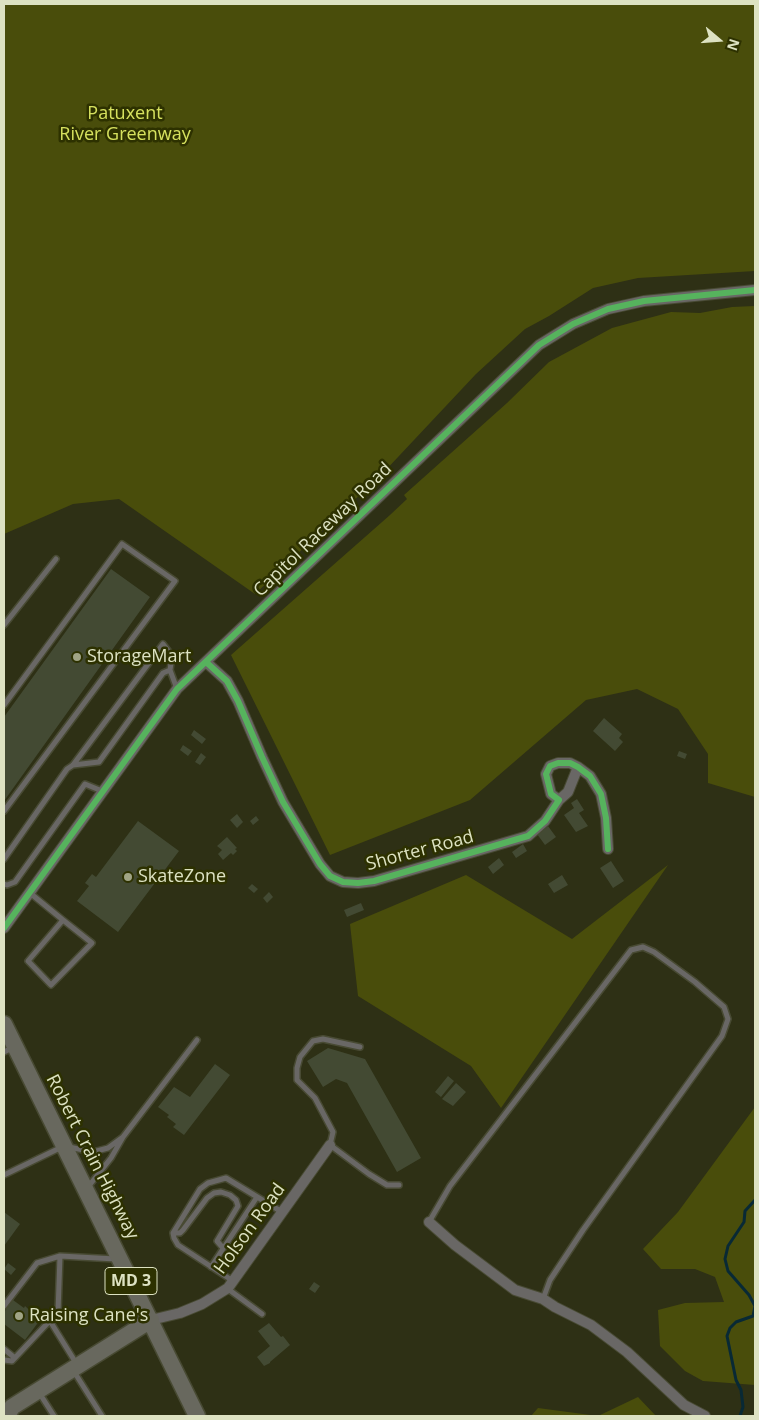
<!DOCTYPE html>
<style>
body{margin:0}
#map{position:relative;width:759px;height:1420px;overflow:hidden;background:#2e3015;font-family:"Open Sans",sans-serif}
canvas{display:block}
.frame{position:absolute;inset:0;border:5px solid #dde2c2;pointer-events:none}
.north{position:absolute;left:694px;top:15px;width:50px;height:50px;-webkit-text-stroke:4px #2d3100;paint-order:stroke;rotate:108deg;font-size:14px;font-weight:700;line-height:20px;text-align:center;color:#dde2c2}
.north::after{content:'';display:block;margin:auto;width:18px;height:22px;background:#dde2c2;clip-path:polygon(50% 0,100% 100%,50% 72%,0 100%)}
</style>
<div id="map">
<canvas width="759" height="1420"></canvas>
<div class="frame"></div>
<div class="north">N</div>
</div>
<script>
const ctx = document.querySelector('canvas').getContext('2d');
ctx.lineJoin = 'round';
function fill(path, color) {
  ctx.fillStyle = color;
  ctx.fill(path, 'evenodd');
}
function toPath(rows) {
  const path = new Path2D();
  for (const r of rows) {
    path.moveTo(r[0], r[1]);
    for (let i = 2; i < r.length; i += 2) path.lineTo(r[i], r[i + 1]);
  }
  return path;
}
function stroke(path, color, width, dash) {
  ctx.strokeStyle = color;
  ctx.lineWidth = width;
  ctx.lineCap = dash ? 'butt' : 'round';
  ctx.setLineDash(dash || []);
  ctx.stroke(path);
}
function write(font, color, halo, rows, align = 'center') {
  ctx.font = font + ' "Open Sans",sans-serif';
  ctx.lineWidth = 5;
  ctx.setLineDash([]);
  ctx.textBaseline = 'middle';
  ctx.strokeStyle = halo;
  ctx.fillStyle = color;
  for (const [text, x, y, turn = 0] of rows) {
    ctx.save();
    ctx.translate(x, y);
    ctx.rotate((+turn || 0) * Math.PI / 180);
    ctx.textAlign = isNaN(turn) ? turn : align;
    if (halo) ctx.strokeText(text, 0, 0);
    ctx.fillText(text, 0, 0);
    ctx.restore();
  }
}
fill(toPath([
 [4,4,755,4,755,271,638,278,593,288,549,316,525,329,476,374,383,473,255,594,119,499,73,504,4,534],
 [755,306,755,797,708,783,708,754,678,709,637,689,586,700,470,800,330,855,231,655,390,515,407,499,404,495,507,403,549,362,612,328,671,312,700,313,732,307],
 [668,865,501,1108,471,1066,358,996,350,924,466,875,572,939],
 [755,1107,755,1385,703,1381,685,1371,660,1346,658,1310,685,1303,724,1302,715,1277,695,1269,661,1269,643,1249,678,1212],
 [638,1397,656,1416,531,1416,538,1408,598,1416]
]), '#494d0b');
stroke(toPath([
 [740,1416,743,1407,741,1390,736,1380,727,1336,730,1328,736,1322,753,1316,755,1306,749,1295,728,1271,725,1259,728,1246,744,1222,745,1211,755,1200]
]), '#082935', 3);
fill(toPath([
 [111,569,150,597,4,801,4,717],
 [604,718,622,734,619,738,623,742,615,751,593,731],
 [194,730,206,739,202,744,191,735],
 [183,745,192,751,188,756,180,750],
 [679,751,687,754,685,759,677,756],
 [201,753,206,757,200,765,195,762],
 [577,799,584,810,579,813,588,826,576,832,564,815,574,808,571,803],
 [237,814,243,822,237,828,230,820],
 [256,816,259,820,253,825,250,821],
 [138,821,179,851,118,932,77,901,89,886,85,883,92,874,96,877],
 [548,826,556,837,545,845,537,834],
 [227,837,237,848,235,849,237,851,233,855,231,853,223,860,218,854,222,850,217,846],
 [523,844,527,851,516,858,512,852],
 [499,858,504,865,493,874,488,867],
 [611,861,624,881,613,888,600,868],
 [562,875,568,885,554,893,548,884],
 [252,884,258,889,254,893,248,888],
 [269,892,273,897,267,903,263,898],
 [361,903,364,910,347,917,344,910],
 [328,1048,365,1059,421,1158,397,1172,347,1083,336,1079,323,1087,307,1061],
 [215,1064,230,1075,184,1135,173,1127,176,1124,167,1117,169,1115,158,1107,174,1087,190,1097],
 [448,1076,454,1081,441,1097,435,1092],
 [456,1083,466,1092,453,1106,442,1099],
 [4,1212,20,1224,4,1246],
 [8,1263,16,1269,11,1275,4,1269],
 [314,1282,320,1286,315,1293,309,1289],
 [13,1300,24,1308,25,1306,40,1320,25,1340,4,1324,4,1312],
 [269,1323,281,1337,283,1336,290,1345,270,1362,270,1363,264,1366,257,1357,270,1346,258,1331]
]), '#434a33');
const service = toPath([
 [4,625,56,559],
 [4,705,122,544,175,581,4,811],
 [73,765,99,762,163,673,170,670],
 [4,859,67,769,73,765,163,644,172,656,170,670,177,689],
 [4,884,7,885,15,882,85,784,102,791],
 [30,893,63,920,92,943,51,985,28,961,63,920],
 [360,1047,323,1039,313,1041,300,1057,297,1068,297,1080,315,1098,333,1132,330,1145,369,1174,387,1185,399,1185],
 [4,1052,14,1047],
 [123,1137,197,1040],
 [4,1175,64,1146,93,1152,108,1148,123,1137,111,1158,88,1187],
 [429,1222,450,1186,631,950,643,947,654,952,695,982,724,1007,728,1019,722,1036,583,1230,550,1280,543,1299],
 [173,1233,180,1233,183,1230,207,1198,214,1193,221,1192,230,1195,236,1200,238,1206,217,1241,223,1248],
 [211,1267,257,1197],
 [233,1281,178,1245,174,1238,173,1233,200,1189,208,1183,226,1178,282,1212],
 [228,1289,262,1314],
 [4,1306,37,1263,60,1256,116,1259],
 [50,1321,76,1363],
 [4,1349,15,1358],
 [4,1360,12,1361,58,1312,60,1256],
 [73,1370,102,1416],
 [40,1394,54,1416]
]);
const minor = toPath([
 [206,662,227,681,238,701,262,757,283,802,320,864,330,876,343,882,358,883,374,881,528,836,545,821,559,800,551,794,546,774,550,766,558,763,570,763,578,767,590,776,601,794,606,818,608,849],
 [559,800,568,792,578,767],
 [4,928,177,689,539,345,573,324,608,309,644,301,755,290],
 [429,1222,455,1245,515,1290,543,1299,555,1307,591,1325,627,1352,684,1405,705,1416],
 [151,1320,180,1313,202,1304,228,1288,330,1145]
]);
const trunk = toPath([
 [4,1024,197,1416],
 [7,1416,12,1407,151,1320]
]);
stroke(service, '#484a33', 8);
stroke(minor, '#484a33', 12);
stroke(trunk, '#484a33', 19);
stroke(service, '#696765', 5);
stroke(minor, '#696765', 10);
stroke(trunk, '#68685e', 16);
stroke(toPath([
 [206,662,227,681,238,701,262,757,283,802,320,864,330,876,343,882,358,883,374,881,528,836,545,821,559,800,551,794,546,774,550,766,558,763,570,763,578,767,590,776,601,794,606,818,608,849],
 [4,928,177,689,539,345,573,324,608,309,644,301,755,290]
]), '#56b35d', 6);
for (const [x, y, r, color] of [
 [77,657,5,"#a0a485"],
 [128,877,5,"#a0a485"],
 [19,1316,5,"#a0a485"]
]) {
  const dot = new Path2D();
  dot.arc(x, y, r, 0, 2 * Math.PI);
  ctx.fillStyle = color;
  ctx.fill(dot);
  stroke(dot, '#2d3100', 2);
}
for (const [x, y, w] of [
 [131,1281,52]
]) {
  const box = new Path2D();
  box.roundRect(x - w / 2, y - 13.5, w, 27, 4);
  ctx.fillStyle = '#2d3100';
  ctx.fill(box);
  stroke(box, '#dde2c2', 1);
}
write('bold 16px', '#dde2c2', null, [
 ["MD 3",131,1281]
]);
write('18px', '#d6e15e', '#2d3100', [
 ["Patuxent",125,114],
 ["River Greenway",125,135]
]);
write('18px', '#dde2c2', '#2d3100', [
 ["Capitol Raceway Road",323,530,-44],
 ["Shorter Road",420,851,-15],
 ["Robert Crain Highway",92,1157,63],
 ["Holson Road",250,1229,-54]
]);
write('18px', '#dde2c2', '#2d3100', [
 ["StorageMart",87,657],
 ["SkateZone",138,877],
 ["Raising Cane's",29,1316]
], 'left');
</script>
